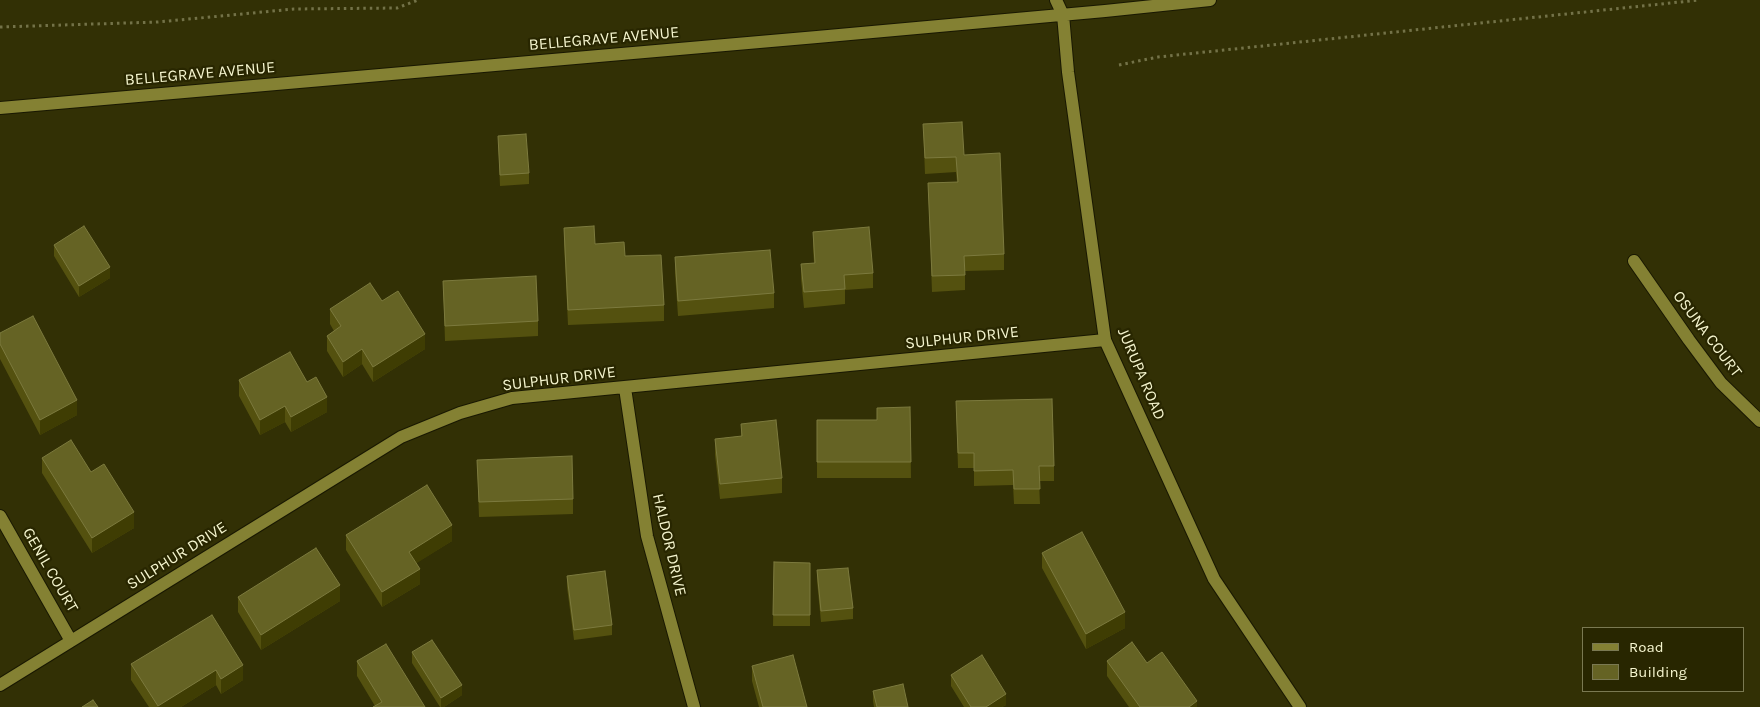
<!DOCTYPE html>
<style>
body{margin:0}
#map{position:relative;width:1760px;height:707px;overflow:hidden;background:#323005;font-family:Karla,sans-serif}
canvas{display:block}
.legend{position:absolute;left:1582px;top:627px;width:162px;height:65px;box-sizing:border-box;background:#282600;border:1px solid #7a7952;margin:0;padding:6px 9px;list-style:none;font-size:15px;color:#f5f5ce}
.legend li{display:flex;align-items:center;gap:10px;height:25px}
.legend b{width:25px;border:1px solid #7a7952}
</style>
<div id="map">
<canvas width="1760" height="707"></canvas>
<ul class="legend">
<li><b style="height:6px;background:#848133"></b>Road</li>
<li><b style="height:14px;background:#656324"></b>Building</li>
</ul>
</div>
<script>
const ctx = document.querySelector('canvas').getContext('2d');
ctx.lineJoin = 'round';
function toPath(rows) {
  const path = new Path2D();
  for (const r of rows) {
    path.moveTo(r[0], r[1]);
    for (let i = 2; i < r.length; i += 2) path.lineTo(r[i], r[i + 1]);
  }
  return path;
}
function stroke(path, color, width, dash) {
  ctx.strokeStyle = color;
  ctx.lineWidth = width;
  ctx.lineCap = dash ? 'butt' : 'round';
  ctx.setLineDash(dash || []);
  ctx.stroke(path);
}
function fill(path, color) {
  ctx.fillStyle = color;
  ctx.fill(path, 'evenodd');
}
function write(font, color, halo, rows, align = 'center') {
  ctx.font = font + ' Karla,sans-serif';
  ctx.lineWidth = 4.5;
  ctx.setLineDash([]);
  ctx.textBaseline = 'middle';
  ctx.strokeStyle = halo;
  ctx.fillStyle = color;
  for (const [text, x, y, turn = 0] of rows) {
    ctx.save();
    ctx.translate(x, y);
    ctx.rotate((+turn || 0) * Math.PI / 180);
    ctx.textAlign = isNaN(turn) ? turn : align;
    if (halo) ctx.strokeText(text, 0, 0);
    ctx.fillText(text, 0, 0);
    ctx.restore();
  }
}
const street = toPath([
 [1056,0,1063,15],
 [1634,261,1689,340,1721,383,1760,421],
 [625,388,647,536,694,707],
 [0,516,71,641],
 [0,685,401,437,460,413,512,398,1105,340]
]);
const secondary = toPath([
 [1063,15,1068,72,1105,340,1214,579,1300,707],
 [0,108,817,37,1105,11,1210,0]
]);
stroke(street, '#191802', 14);
stroke(secondary, '#191802', 14);
stroke(toPath([
 [0,27,158,22,294,9,397,8,418,0],
 [1119,65,1158,57,1699,0]
]), '#737248', 3, [2.5, 4]);
stroke(street, '#848133', 12);
stroke(secondary, '#848133', 12);
fill(toPath([
 [923,124,964,155,1004,254,1004,270,965,271,965,290,932,292,928,183,957,182,956,172,925,174],
 [498,136,529,173,529,184,500,186],
 [564,228,595,244,625,256,664,305,664,321,568,325,564,243],
 [813,232,873,273,873,288,845,290,845,304,804,308,801,279,801,264,814,263,813,247],
 [54,245,110,278,79,297,54,256],
 [675,257,774,293,774,308,678,316,675,273],
 [443,281,538,321,538,336,445,341],
 [382,301,425,349,373,382,362,364,343,377,327,351,327,336,334,331,330,324,330,309],
 [0,333,77,415,40,435,0,359],
 [239,380,307,382,327,412,291,432,285,422,260,435,239,396],
 [956,401,1054,466,1054,481,1039,481,1040,504,1014,504,1013,485,974,486,974,468,958,468],
 [910,407,911,478,817,478,817,420,877,420],
 [741,424,782,478,782,493,720,499,715,455,715,439,741,436],
 [42,458,91,472,134,528,92,553,42,473],
 [477,460,573,499,573,514,479,517],
 [346,535,452,541,416,563,420,584,382,607,346,550],
 [1042,553,1125,628,1086,649,1042,568],
 [774,562,810,563,810,626,773,626],
 [817,570,853,608,853,619,821,622,817,581],
 [567,576,612,625,612,635,574,640,567,587],
 [238,597,340,601,261,650,238,612],
 [212,615,243,680,221,694,216,685,181,707,149,707,131,680,131,664],
 [412,652,462,695,444,707,440,707,412,663],
 [357,661,425,707,375,706,357,676],
 [1107,661,1147,663,1197,707,1129,707,1107,676],
 [752,666,807,707,759,707,752,681],
 [951,675,1006,705,1002,707,964,707,951,686],
 [873,691,908,707,874,707,873,701]
]), '#54510f');
fill(toPath([
 [110,267,110,278,79,297,79,286],
 [425,334,425,349,373,382,373,367],
 [362,349,362,364,343,377,343,362],
 [327,397,327,412,291,432,291,417],
 [77,400,77,415,40,435,40,420],
 [285,406,285,422,260,435,260,420],
 [134,512,134,528,92,553,92,538],
 [452,525,452,541,409,568,409,552],
 [420,569,420,584,382,607,382,592],
 [340,585,340,601,261,650,261,635],
 [1125,612,1125,628,1086,649,1086,634],
 [243,665,243,680,221,694,221,679],
 [216,670,216,685,181,707,158,707,158,706],
 [462,685,462,695,444,707,441,707,441,698],
 [1006,694,1006,705,1002,707,986,707],
 [1197,701,1197,707,1189,707]
]), '#3f3d03');
const building = toPath([
 [962,122,964,155,1000,153,1004,254,964,256,965,275,932,276,928,183,958,182,956,157,925,158,923,124,962,122],
 [526,134,529,173,500,175,498,136,526,134],
 [84,226,110,267,79,286,54,245,84,226],
 [594,226,595,244,624,242,625,256,661,255,664,305,568,310,564,228,594,226],
 [869,227,873,273,844,275,845,289,804,292,801,264,815,263,813,232,869,227],
 [770,250,774,293,678,301,675,257,770,250],
 [536,276,538,321,445,326,443,281,536,276],
 [370,283,382,301,398,291,425,334,373,367,362,349,343,362,327,336,341,326,330,309,370,283],
 [33,316,77,400,40,420,0,344,0,333,33,316],
 [290,352,307,382,316,377,327,397,291,417,285,406,260,420,239,380,290,352],
 [1052,399,1054,466,1039,466,1040,489,1014,489,1013,470,974,471,974,453,958,453,956,401,1052,399],
 [910,407,911,462,817,462,817,420,877,420,877,408,910,407],
 [776,420,782,478,720,484,715,439,742,436,741,424,776,420],
 [71,440,91,472,104,464,134,512,92,538,42,458,71,440],
 [572,456,573,499,479,502,477,460,572,456],
 [427,485,452,525,409,552,420,569,382,592,346,535,427,485],
 [1082,532,1125,612,1086,634,1042,553,1082,532],
 [316,548,340,585,261,635,238,597,316,548],
 [774,562,810,563,810,615,773,615,774,562],
 [848,568,853,608,821,611,817,570,848,568],
 [605,571,612,625,574,630,567,576,605,571],
 [212,615,243,665,221,679,216,670,158,706,131,664,212,615],
 [432,640,462,685,441,698,412,652,432,640],
 [1132,642,1147,663,1162,652,1197,701,1189,707,1140,707,1107,661,1132,642],
 [386,644,425,707,373,707,382,702,357,661,386,644],
 [793,655,807,707,763,707,752,666,793,655],
 [982,655,1006,694,986,707,971,707,951,675,982,655],
 [903,684,908,707,877,707,873,691,903,684],
 [93,700,98,707,82,707,93,700]
]);
fill(building, '#656324');
stroke(building, '#7c7a3e', 1);
write('16px', '#f5f5ce', '#282600', [
 ["BELLEGRAVE AVENUE",604,39,-5],
 ["BELLEGRAVE AVENUE",200,74,-5],
 ["OSUNA COURT",1707,334,53],
 ["SULPHUR DRIVE",962,338,-6],
 ["JURUPA ROAD",1141,374,67],
 ["SULPHUR DRIVE",559,379,-7],
 ["HALDOR DRIVE",669,545,77],
 ["SULPHUR DRIVE",177,556,-32],
 ["GENIL COURT",50,570,60]
]);
</script>
